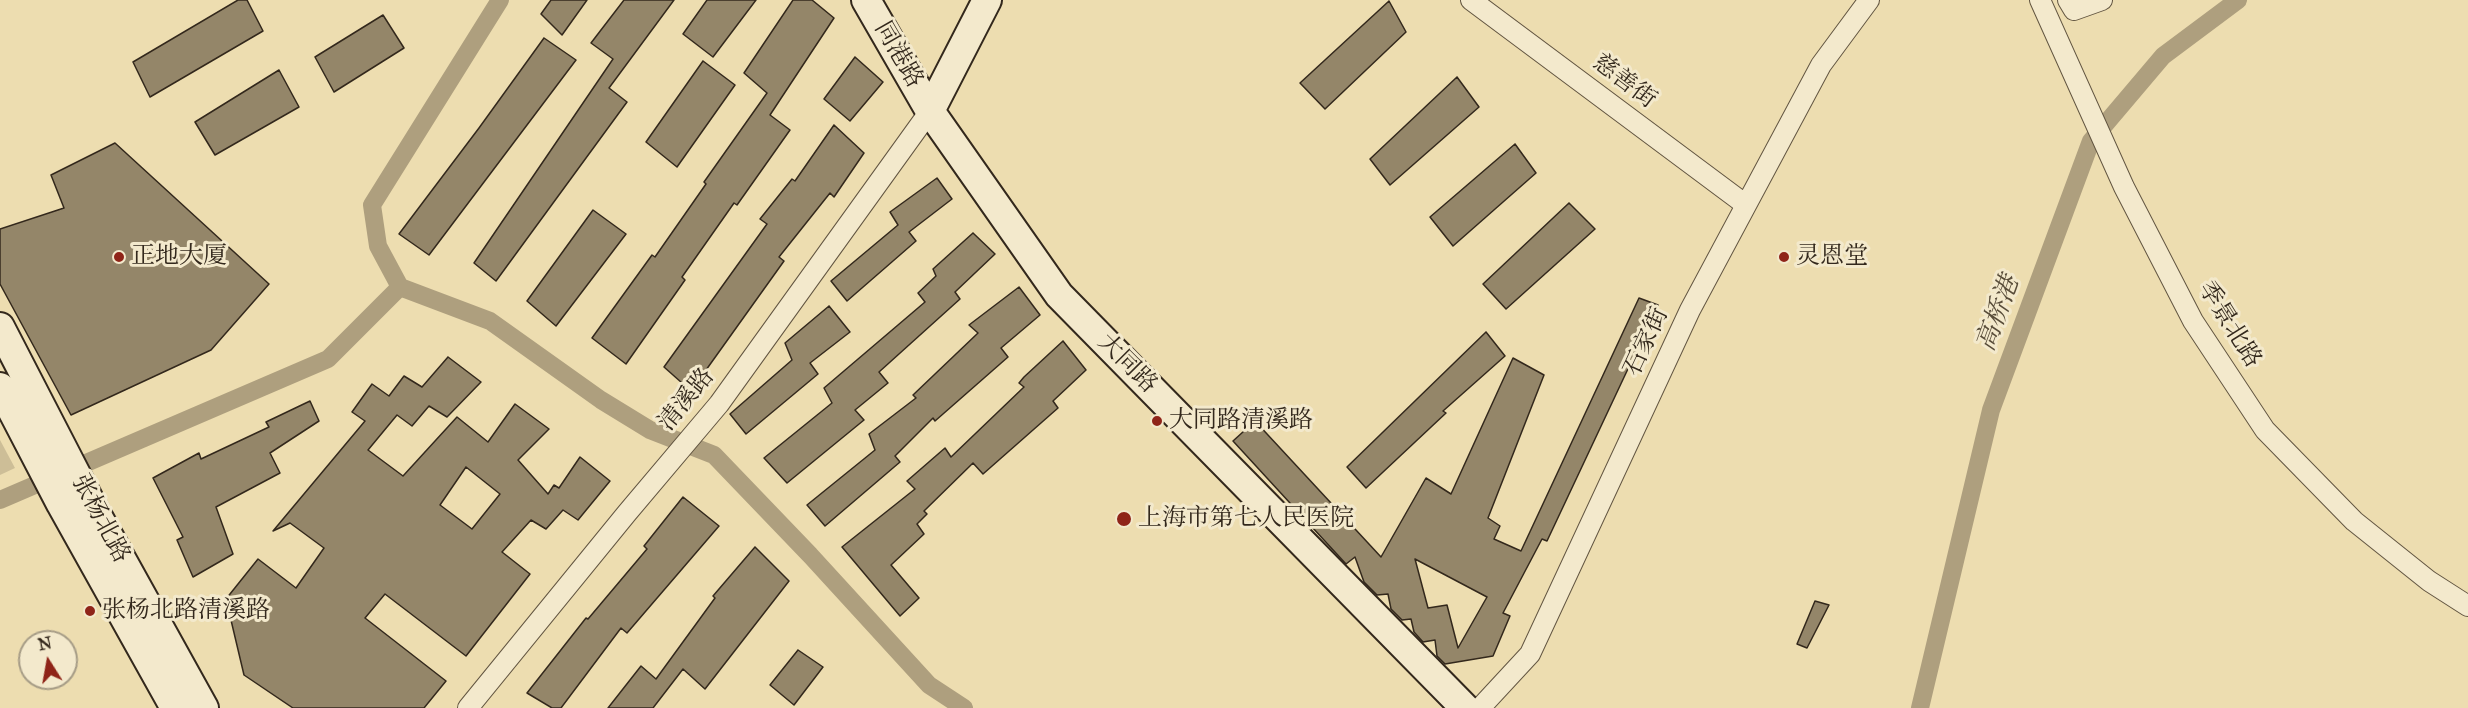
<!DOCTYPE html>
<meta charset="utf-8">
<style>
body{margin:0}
#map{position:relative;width:2468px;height:708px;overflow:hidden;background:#edddb0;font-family:"IM FELL Great Primer",serif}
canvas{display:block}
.north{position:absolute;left:18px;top:630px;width:60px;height:60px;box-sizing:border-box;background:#f3e9cc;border:2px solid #a69c86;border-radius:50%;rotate:349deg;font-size:16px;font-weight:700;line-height:24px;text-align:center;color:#33281c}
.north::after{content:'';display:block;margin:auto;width:21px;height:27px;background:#8f2418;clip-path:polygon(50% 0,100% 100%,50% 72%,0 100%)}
</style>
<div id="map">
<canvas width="2468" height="708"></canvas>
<div class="north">N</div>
</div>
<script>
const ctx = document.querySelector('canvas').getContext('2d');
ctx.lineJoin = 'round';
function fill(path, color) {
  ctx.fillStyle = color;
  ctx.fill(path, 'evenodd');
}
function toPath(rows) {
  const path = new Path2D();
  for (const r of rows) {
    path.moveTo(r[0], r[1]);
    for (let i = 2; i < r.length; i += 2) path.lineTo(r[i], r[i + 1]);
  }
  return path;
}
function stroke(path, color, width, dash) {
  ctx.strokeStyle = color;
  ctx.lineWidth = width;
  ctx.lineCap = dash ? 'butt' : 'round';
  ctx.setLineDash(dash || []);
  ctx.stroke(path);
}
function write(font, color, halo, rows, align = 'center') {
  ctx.font = font + ' "IM FELL Great Primer","Noto Serif SC",serif';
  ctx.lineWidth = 6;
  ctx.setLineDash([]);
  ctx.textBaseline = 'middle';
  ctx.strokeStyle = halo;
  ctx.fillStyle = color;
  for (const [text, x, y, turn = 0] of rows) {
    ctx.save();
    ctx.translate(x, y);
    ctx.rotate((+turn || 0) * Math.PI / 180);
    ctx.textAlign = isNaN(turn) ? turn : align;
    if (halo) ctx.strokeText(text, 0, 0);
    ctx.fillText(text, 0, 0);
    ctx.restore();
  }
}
fill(toPath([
 [0,440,15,468,0,475]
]), '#cdbe97');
stroke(toPath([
 [500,0,372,205,378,246,400,287,490,321,601,400,650,430,714,455,810,555,929,685,964,708],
 [0,500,328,359,400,287],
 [1920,708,1991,410,2091,141,2163,56,2238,0]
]), '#ae9f7e', 18);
const building = toPath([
 [238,0,247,0,263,31,150,97,133,62,238,0],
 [551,0,587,0,562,35,541,14,551,0],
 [624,0,674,0,609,88,627,102,496,281,474,263,613,59,591,43,624,0],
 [707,0,756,0,713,57,683,34,707,0],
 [793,0,812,0,834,18,770,115,790,130,737,205,734,203,682,277,685,280,626,364,592,338,652,255,655,257,706,184,704,182,767,93,744,73,793,0],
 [1389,1,1406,32,1325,109,1300,83,1389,1],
 [383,15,404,48,334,92,315,57,383,15],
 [544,38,576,60,429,255,399,234,479,128,544,38],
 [855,57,883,82,850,121,824,99,855,57],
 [703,61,735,85,677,167,646,142,703,61],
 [279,70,299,107,215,155,195,122,279,70],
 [1457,77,1479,107,1390,185,1370,159,1457,77],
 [834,125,864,153,834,197,830,193,779,257,784,261,691,391,664,367,767,224,760,219,792,179,795,181,834,125],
 [115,143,269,284,211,350,71,415,0,284,0,229,64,208,51,175,115,143],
 [1515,144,1536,173,1453,246,1430,217,1515,144],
 [937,178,952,199,909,232,916,241,847,301,831,281,898,225,890,212,937,178],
 [1569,203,1595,229,1506,309,1483,284,1569,203],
 [593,210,626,234,556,326,527,301,593,210],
 [973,233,995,254,955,292,960,299,879,372,888,383,855,410,864,420,787,483,764,458,832,403,824,388,925,302,918,293,936,276,933,269,973,233],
 [1019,287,1040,315,1001,348,1008,357,935,421,933,418,895,456,900,462,825,526,807,505,875,450,869,434,916,398,913,395,978,333,969,325,1019,287],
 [1639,298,1658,305,1547,541,1542,539,1503,613,1510,616,1493,656,1445,664,1437,656,1435,640,1423,642,1414,632,1411,619,1402,620,1391,609,1388,594,1377,595,1364,582,1355,557,1346,564,1233,441,1255,421,1381,557,1426,478,1451,494,1513,358,1544,375,1488,518,1500,526,1494,539,1521,551,1639,298],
 [1415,559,1487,597,1458,648,1447,605,1428,608,1415,559],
 [829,306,850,332,810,363,818,374,746,434,730,414,792,360,785,343,829,306],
 [1486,332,1505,356,1443,411,1446,413,1366,488,1347,467,1486,332],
 [1063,341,1086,370,1053,401,1058,408,983,474,973,463,924,511,927,514,917,524,924,534,891,565,919,598,900,616,842,547,915,489,907,481,945,448,951,457,1024,387,1019,383,1024,377,1063,341],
 [448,357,481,382,447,417,429,406,412,426,397,415,368,450,403,476,457,417,488,442,515,404,549,429,518,460,548,494,554,485,559,488,580,457,610,481,578,520,563,510,546,529,531,520,502,552,530,574,466,656,385,594,365,618,446,681,424,708,293,708,244,675,226,599,258,559,296,588,324,548,290,523,273,531,365,421,352,412,372,384,389,396,404,376,422,387,448,357],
 [466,467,500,494,472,529,440,505,466,467],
 [310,401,319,421,270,453,280,473,216,507,233,554,193,577,177,540,183,537,153,478,199,453,201,459,269,427,266,422,310,401],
 [683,497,719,526,627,633,621,628,561,708,552,708,527,693,586,618,588,619,647,549,644,546,683,497],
 [755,547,789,581,705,689,683,669,653,708,608,708,641,666,656,679,715,598,713,596,755,547],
 [1815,601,1829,605,1807,648,1797,644,1815,601],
 [798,650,823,667,794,705,770,685,798,650]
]);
fill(building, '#948669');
stroke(building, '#33281c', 1.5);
const street = toPath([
 [1471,0,1746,205],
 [2040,0,2124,187,2193,321,2265,430,2354,521,2429,581,2468,606],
 [2068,0,2074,10,2102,0],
 [468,708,627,513,719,404,930,111],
 [1480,708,1530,654,1690,310,1821,65,1869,0]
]);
const secondary = toPath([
 [866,0,930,111,1059,295,1465,708],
 [930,111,987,0],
 [0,327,97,515,204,708],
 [0,387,61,504,175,708]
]);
stroke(street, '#625541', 22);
stroke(secondary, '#33281c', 32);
stroke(street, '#f3e9cc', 20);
stroke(secondary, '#f3e9cc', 28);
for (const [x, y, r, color] of [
 [119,257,6,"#8f2418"],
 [1784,257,6,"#8f2418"],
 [1157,421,6,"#8f2418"],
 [1124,519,8,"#8f2418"],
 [90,611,6,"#8f2418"]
]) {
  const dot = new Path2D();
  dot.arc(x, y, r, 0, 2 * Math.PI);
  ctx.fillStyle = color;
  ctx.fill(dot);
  stroke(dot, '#f3e9cc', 2);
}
write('24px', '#33281c', '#f3e9cc', [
 ["同港路",898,55,60],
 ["慈善街",1624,82,37],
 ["季景北路",2229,325,58],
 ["石家街",1647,342,-65],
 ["大同路",1127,364,45],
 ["清溪路",687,400,-51],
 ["张杨北路",100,519,62]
]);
write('24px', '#33281c', '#f3e9cc', [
 ["正地大厦",131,257],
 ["灵恩堂",1796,257],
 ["大同路清溪路",1169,421],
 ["上海市第七人民医院",1138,519],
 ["张杨北路清溪路",102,611]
], 'left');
write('italic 26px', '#584c39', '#f3e9cc', [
 ["高桥港",1999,314,-70]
]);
</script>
